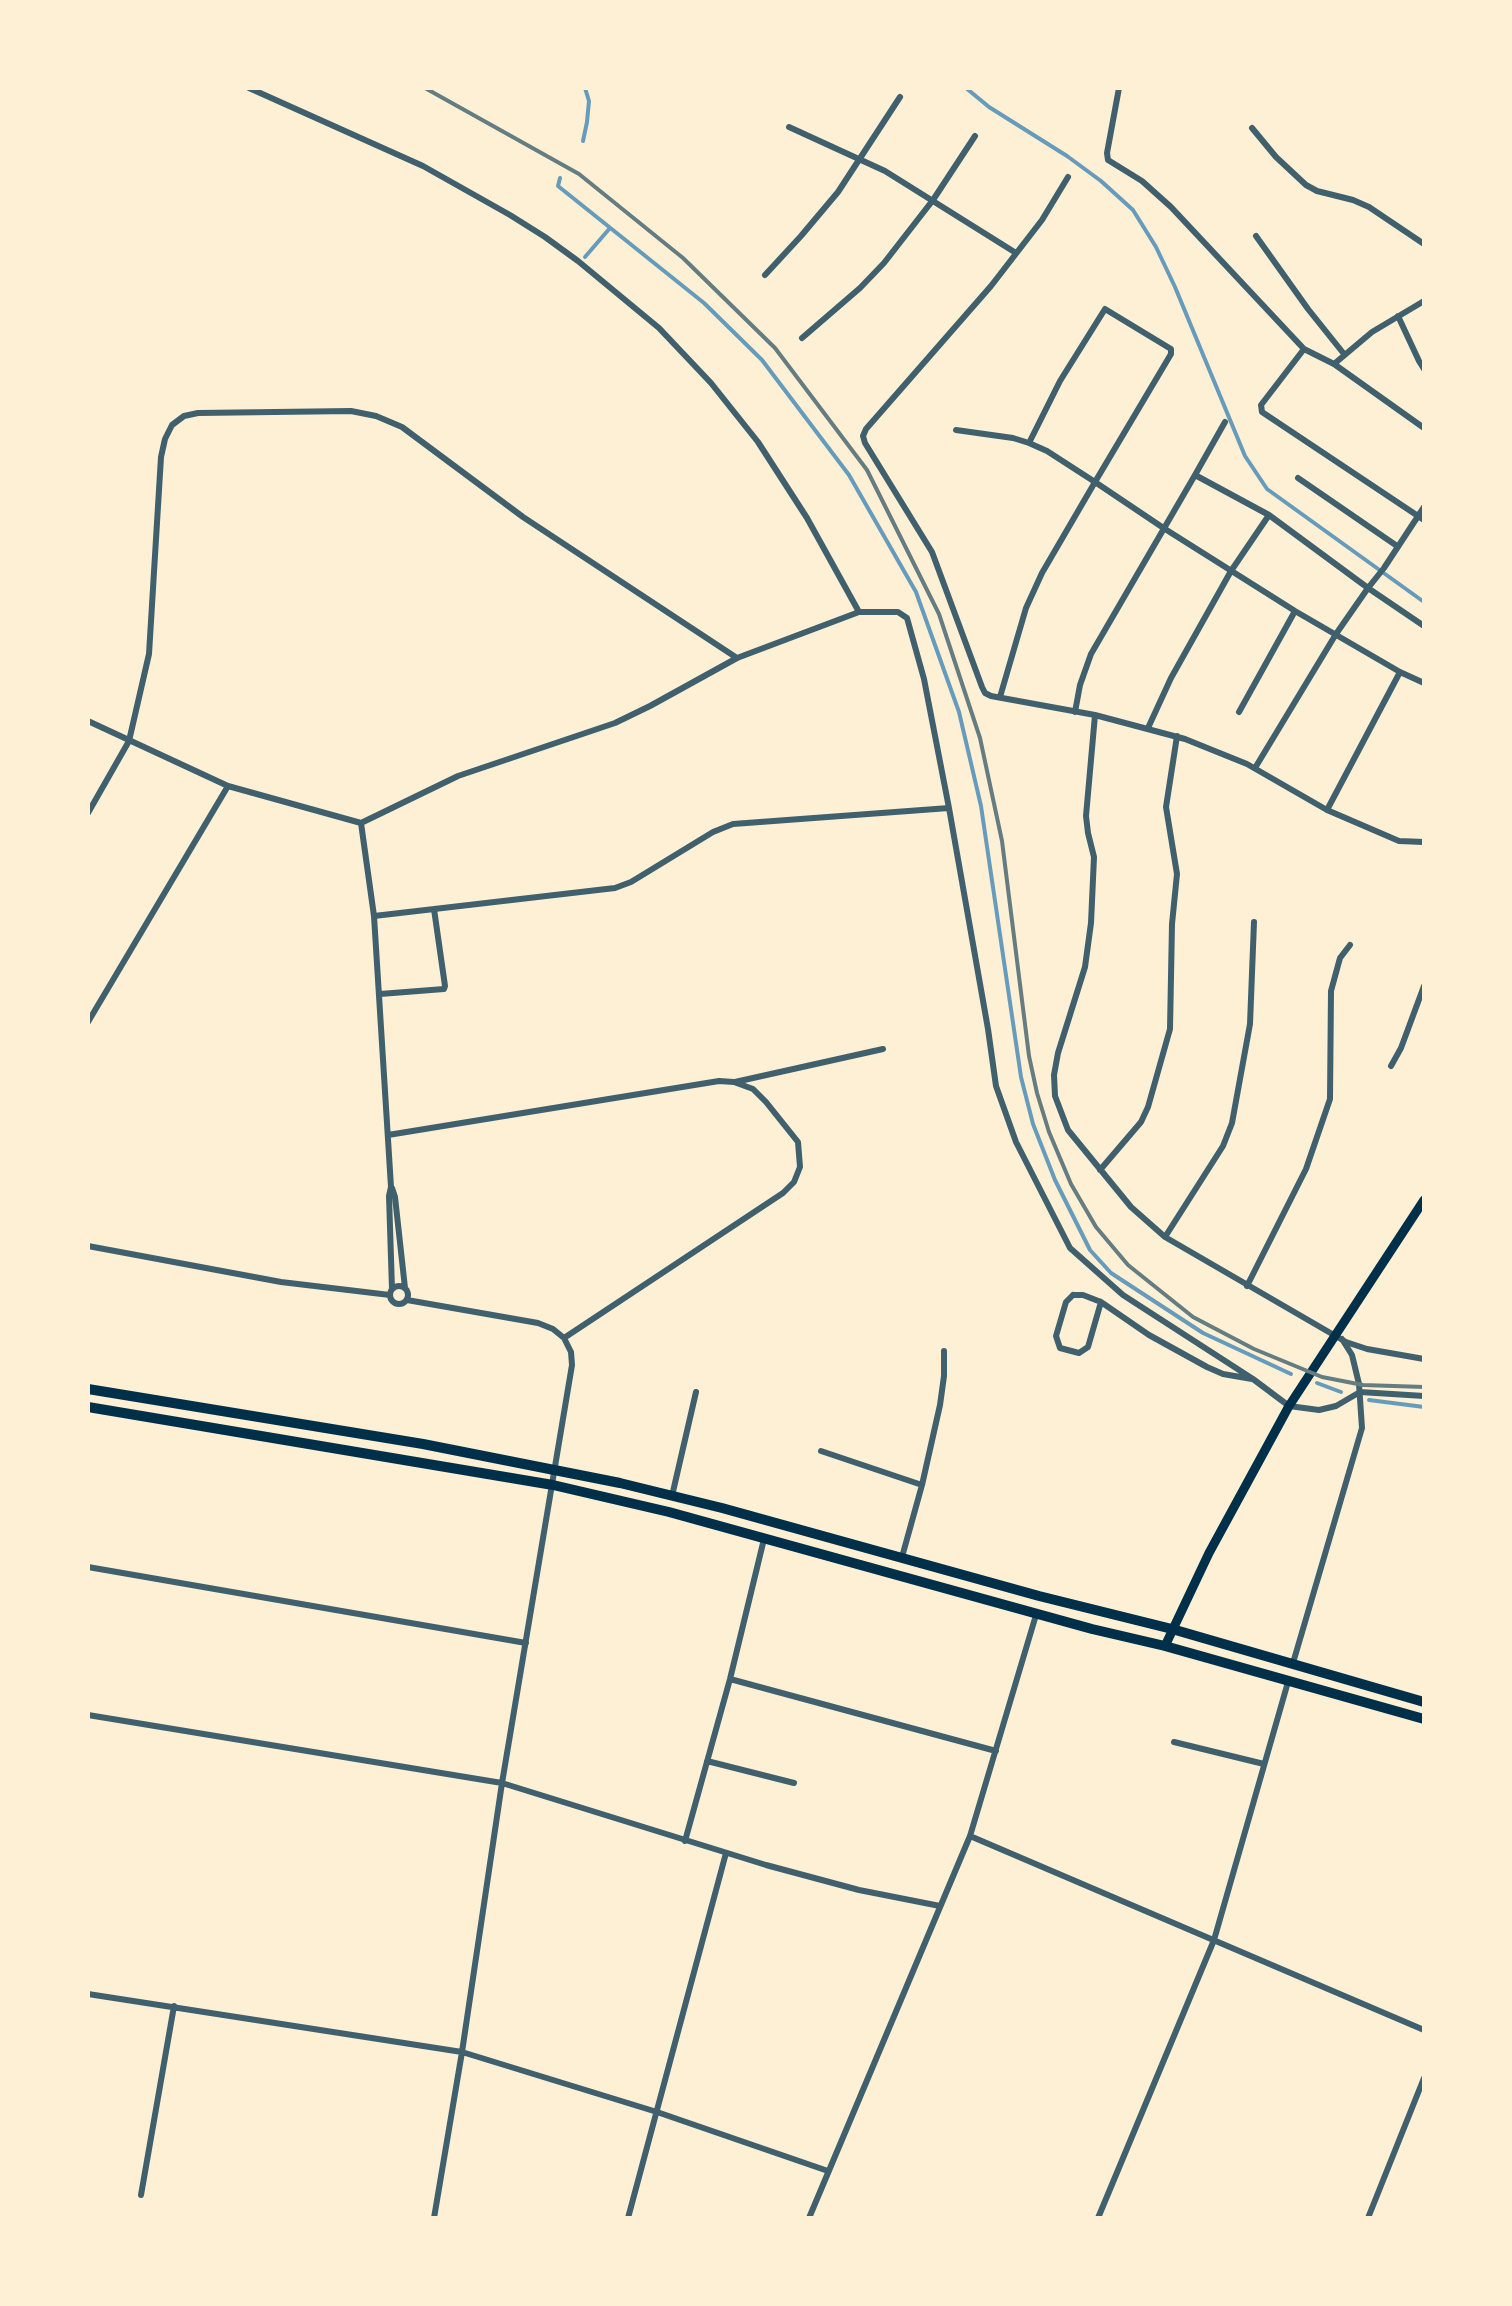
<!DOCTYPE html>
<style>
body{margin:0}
#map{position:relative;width:1512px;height:2306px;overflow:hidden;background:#fdf0d5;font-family:"Source Sans 3",sans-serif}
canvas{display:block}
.frame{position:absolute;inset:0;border:90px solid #fdf0d5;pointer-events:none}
</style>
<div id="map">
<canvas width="1512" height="2306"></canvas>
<div class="frame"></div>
</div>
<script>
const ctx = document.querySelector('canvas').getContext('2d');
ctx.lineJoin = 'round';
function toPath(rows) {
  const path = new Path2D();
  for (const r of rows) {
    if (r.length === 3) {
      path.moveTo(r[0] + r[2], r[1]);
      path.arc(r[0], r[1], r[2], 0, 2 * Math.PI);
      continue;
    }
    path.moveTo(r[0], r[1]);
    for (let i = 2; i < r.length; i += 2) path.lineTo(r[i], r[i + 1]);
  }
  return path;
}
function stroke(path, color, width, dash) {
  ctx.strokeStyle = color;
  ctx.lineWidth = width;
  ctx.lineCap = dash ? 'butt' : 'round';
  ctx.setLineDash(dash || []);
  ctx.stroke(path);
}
stroke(toPath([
 [966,88,989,107,1067,156,1101,181,1133,210,1156,247,1175,287,1245,456,1267,489,1424,602],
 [583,141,587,122,589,101,585,88],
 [560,178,558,186,704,303,762,360,849,475,916,592,959,712,981,806,1021,1077,1033,1124,1055,1180,1090,1250,1111,1273,1203,1333,1291,1374],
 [585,257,610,228],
 [1317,1383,1341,1392],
 [1369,1400,1424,1407]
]), '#669bbc', 4);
stroke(toPath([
 [249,88,423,166,510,215,545,237,578,261,659,328,711,383,758,442,807,518,859,612,737,658,650,706,615,723,458,776,361,823],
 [1119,88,1107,153,1108,160,1142,181,1171,207,1304,349,1334,364,1424,428],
 [789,127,885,171,1016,253],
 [1252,128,1276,157,1306,185,1317,191,1353,200,1369,207,1424,244],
 [1068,177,1042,220,991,286,866,429,863,436,865,443,932,552,982,687,985,693,991,696,1095,715,1185,739,1247,764,1327,810,1399,841,1424,842],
 [1256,236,1308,309,1344,354],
 [765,275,801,236,838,192,900,97],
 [1398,316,1419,361,1424,369],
 [802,338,860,288,884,263,933,200,975,136],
 [1304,349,1261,405,1262,412,1424,520],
 [1334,364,1372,332,1424,301],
 [956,430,1013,438,1029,443,1047,451,1095,482,1171,354,1171,349,1105,309,1060,381,1029,443],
 [1195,475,1225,422],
 [1298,478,1397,546],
 [1424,507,1384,568,1368,588,1424,626],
 [859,612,898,612,907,618,924,679,949,808,988,1029,996,1086,1016,1142,1070,1248,1123,1295,1253,1379,1289,1406,1319,1410,1336,1406,1360,1392,1424,1396],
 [1000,697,1026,608,1042,573,1095,482,1165,529,1295,611,1400,672,1424,683],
 [1075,712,1080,685,1091,654,1195,475,1269,515,1368,588,1336,634,1255,768],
 [1239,712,1295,611],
 [1095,715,1086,816,1088,833,1094,857,1091,923,1085,967,1058,1053,1054,1075,1055,1096,1068,1130,1131,1207,1165,1237,1346,1342,1367,1349,1424,1359],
 [88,721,228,786,361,823,374,916,391,1187,389,1196,392,1289],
 [1148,728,1171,678,1231,571,1269,515],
 [1327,810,1400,672],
 [88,813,129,741,149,654,161,457,165,439,172,425,184,416,198,413,351,411,376,416,402,427,523,517,737,658],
 [374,916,615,888,631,882,713,832,733,824,949,808],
 [380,994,444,989,445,986,434,909],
 [88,1022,228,786],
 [1391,1066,1401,1048,1424,986],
 [735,1082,883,1049],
 [388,1135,719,1081,734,1082,753,1089,766,1102,798,1142,800,1167,794,1182,783,1193,564,1338],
 [1100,1170,1141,1122,1148,1107,1170,1029,1172,924,1177,874,1166,807,1177,736],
 [392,1188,395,1197,405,1288],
 [1165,1237,1223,1146,1232,1123,1250,1024,1254,922],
 [88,1246,281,1282,390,1295],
 [399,1295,9],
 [1247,1286,1306,1169,1330,1099,1331,991,1340,958,1350,945],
 [1073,1295,1083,1295,1101,1302,1088,1347,1079,1353,1060,1348,1056,1336,1066,1302,1073,1295],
 [407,1300,538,1323,553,1329,564,1338,571,1352,572,1365,502,1783,462,2052,434,2218],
 [1101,1302,1149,1335,1207,1367,1223,1374,1252,1379],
 [821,1451,922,1485],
 [672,1496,696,1392],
 [902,1557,922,1485,940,1405,944,1376,944,1351],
 [88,1567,526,1643],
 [1293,1663,1362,1428,1359,1384,1352,1355,1342,1339],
 [730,1679,996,1751],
 [88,1715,502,1783,766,1865,859,1890,940,1906],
 [1174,1742,1264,1764],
 [707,1761,794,1783],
 [970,1836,1424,2030],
 [685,1841,730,1679,764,1539],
 [88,1994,462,2052,657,2112,828,2171],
 [141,2195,174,2006],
 [628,2218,726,1853],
 [809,2218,970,1836,1036,1615],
 [1098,2218,1214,1940,1288,1682],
 [1368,2218,1424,2078]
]), '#3f606c', 6);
stroke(toPath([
 [1165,1646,1209,1553,1289,1406,1424,1200]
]), '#003049', 9);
stroke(toPath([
 [88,1389,423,1444,620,1483,722,1508,1039,1596,1172,1629,1424,1702],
 [88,1407,553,1485,669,1512,1092,1629,1165,1646,1424,1719]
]), '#003049', 10);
stroke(toPath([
 [425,88,579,174,683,258,775,348,867,470,939,614,980,738,1002,841,1029,1056,1037,1093,1049,1132,1071,1184,1096,1227,1128,1265,1193,1317,1254,1349,1322,1377,1363,1385,1424,1387]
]), '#657d81', 4);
</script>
